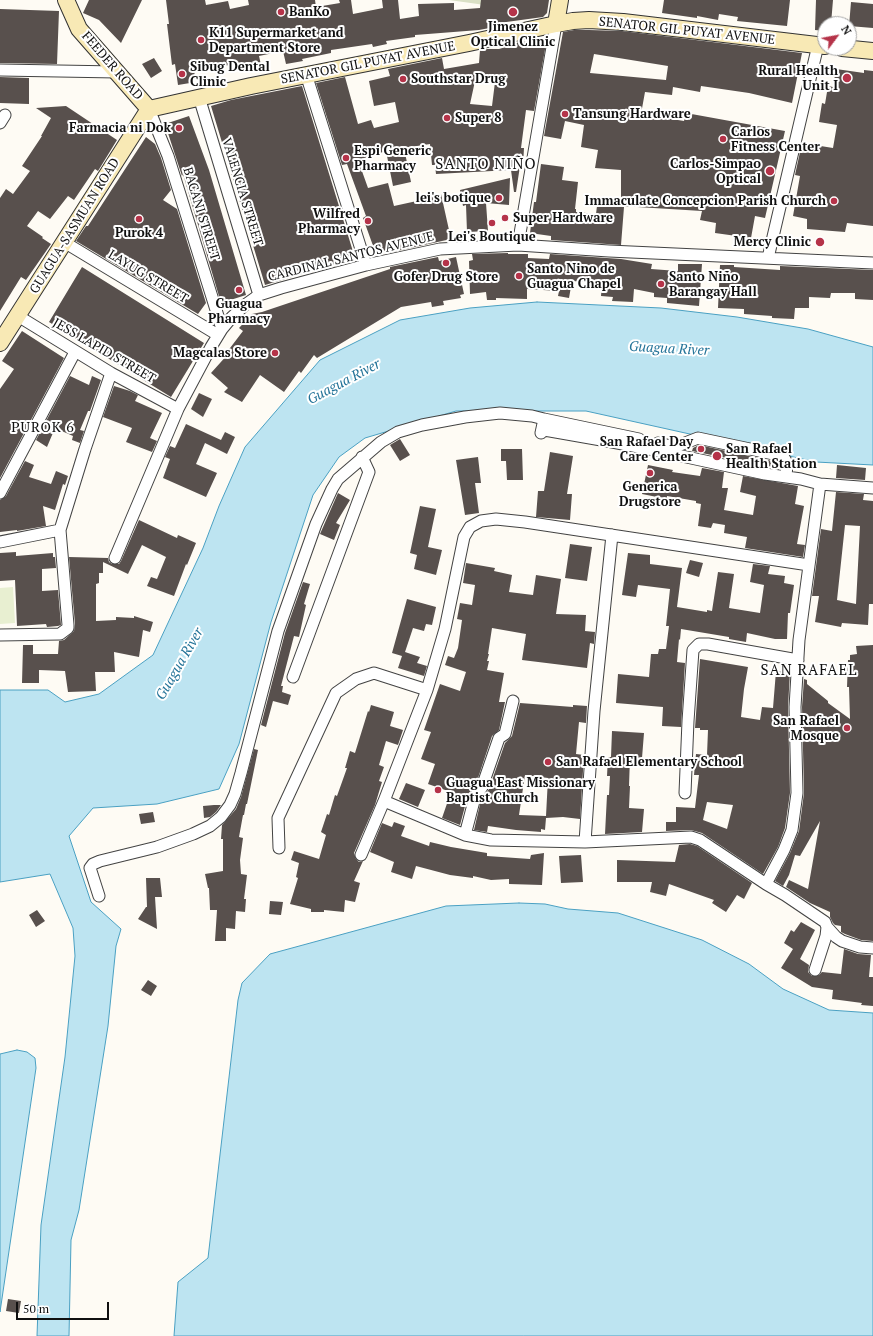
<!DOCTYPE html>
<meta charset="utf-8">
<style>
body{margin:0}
#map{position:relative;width:873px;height:1336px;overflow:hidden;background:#fefbf4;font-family:"PT Serif",serif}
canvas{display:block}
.north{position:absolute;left:817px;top:16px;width:40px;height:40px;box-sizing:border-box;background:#fff;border:1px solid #9f9f9f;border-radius:50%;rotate:58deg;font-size:11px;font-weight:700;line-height:16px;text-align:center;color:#101010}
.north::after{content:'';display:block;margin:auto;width:14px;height:18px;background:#b53349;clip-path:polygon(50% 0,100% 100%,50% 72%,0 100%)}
.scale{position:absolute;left:16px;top:1302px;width:93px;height:18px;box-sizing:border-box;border:2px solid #101010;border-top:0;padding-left:5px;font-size:12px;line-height:14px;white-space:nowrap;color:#101010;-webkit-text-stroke:3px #fff;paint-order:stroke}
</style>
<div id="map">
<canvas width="873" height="1336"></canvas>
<div class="north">N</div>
<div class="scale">50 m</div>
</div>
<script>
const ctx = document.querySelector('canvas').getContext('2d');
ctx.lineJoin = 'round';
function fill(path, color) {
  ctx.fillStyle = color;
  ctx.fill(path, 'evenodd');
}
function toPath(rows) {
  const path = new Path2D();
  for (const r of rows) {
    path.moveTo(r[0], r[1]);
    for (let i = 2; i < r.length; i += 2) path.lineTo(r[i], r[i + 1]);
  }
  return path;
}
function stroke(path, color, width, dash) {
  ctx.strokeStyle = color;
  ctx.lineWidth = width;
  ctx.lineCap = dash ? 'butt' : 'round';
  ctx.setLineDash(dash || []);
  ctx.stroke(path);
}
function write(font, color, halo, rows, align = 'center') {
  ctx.font = font + ' "PT Serif",serif';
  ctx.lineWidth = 4;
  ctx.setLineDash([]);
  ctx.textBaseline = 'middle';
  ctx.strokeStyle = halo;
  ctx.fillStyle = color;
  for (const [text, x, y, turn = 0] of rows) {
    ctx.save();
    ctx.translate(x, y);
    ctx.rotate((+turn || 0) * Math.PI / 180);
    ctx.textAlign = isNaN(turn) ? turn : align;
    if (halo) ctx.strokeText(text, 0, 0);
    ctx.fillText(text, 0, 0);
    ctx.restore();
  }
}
fill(toPath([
 [449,0,486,0,485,5]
]), '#dae0c5');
fill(toPath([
 [13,587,15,623,0,624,0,588]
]), '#e8efd1');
const water = toPath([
 [537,302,661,308,737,317,808,329,873,347,873,465,816,462,586,411,456,411,365,438,339,457,313,495,271,622,239,744,219,789,157,804,93,808,69,836,91,902,121,929,116,946,108,1026,79,1210,71,1240,69,1336,37,1336,41,1225,65,1057,75,956,73,928,50,874,0,882,0,690,48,690,65,702,99,694,153,655,203,548,219,506,245,447,320,360,400,320,470,308,537,302],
 [519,903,545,904,568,909,618,913,702,940,749,964,783,989,829,1010,873,1013,873,1336,174,1336,178,1282,208,1258,238,1000,242,983,270,954,446,906,519,903],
 [17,1050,27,1052,35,1058,36,1068,0,1312,0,1054,17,1050]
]);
fill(water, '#bde4f1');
stroke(water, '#4aa0c2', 1);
fill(toPath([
 [89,0,142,0,121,43,99,20,83,13],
 [166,0,205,0,206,5,228,1,230,9,249,5,248,0,315,0,316,7,340,3,339,0,351,0,353,14,383,8,382,0,398,0,400,19,419,16,418,4,454,3,454,10,480,8,481,0,549,0,547,13,543,17,499,23,500,26,479,30,415,35,415,37,386,41,387,44,373,47,372,44,331,50,331,53,302,59,303,61,286,64,283,51,259,56,261,65,252,67,251,63,231,67,230,65,194,70,195,77,189,78,190,83,178,85,175,64,172,65,167,24,169,24],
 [664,0,790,0,787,26,737,21,738,17,719,14,718,20,697,16,697,18,662,13],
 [816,0,833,0,831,24,825,24,825,31,815,30],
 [851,2,873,4,873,28,849,26],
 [0,9,59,11,57,64,0,63],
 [574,30,589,30,622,31,802,53,792,103,749,93,701,86,700,92,673,87,672,95,645,92,641,114,684,121,686,113,785,131,765,218,755,216,751,238,715,233,716,223,700,220,702,211,621,206,621,170,595,168,598,150,581,147,584,125,565,121,561,139,544,136,563,32],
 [594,54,668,66,666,80,590,73],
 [541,41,546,44,534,111,526,110,521,148,524,148,523,166,520,166,516,192,514,192,511,170,436,174,435,165,432,165,430,144,404,148,411,182,393,186,386,151,358,160,368,188,388,183,394,206,426,199,426,197,441,194,451,239,388,253,388,250,376,254,363,218,366,216,347,164,342,165,316,83,345,77,358,124,371,120,374,128,399,122,395,102,374,106,369,81,390,76,388,69,442,58,444,69,479,63,480,50,487,49,499,49,516,44,518,42],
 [475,81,495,82,492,106,470,104],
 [154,58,162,71,151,78,142,64],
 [836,69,864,73,864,70,873,71,873,226,847,223,845,232,807,229,807,219,793,216,800,176,795,175,802,143,833,148,837,125,819,122,822,103,825,104,828,86,833,87],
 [0,77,29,78,29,104,0,103],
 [302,86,355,258,265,285,211,106,231,100],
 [66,106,117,140,98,171,95,169,74,200,68,196,50,219,38,211,27,226,43,237,42,238,51,244,26,280,21,277,0,311,0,198,6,189,13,194,30,171,22,166,42,136,41,136,51,118,36,108],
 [189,116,209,170,246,295,221,303,183,174,182,176,165,124],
 [146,137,155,144,161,158,171,190,163,200,177,209,206,303,198,314,76,241,86,226,88,226],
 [541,164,564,167,562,180,578,182,575,209,576,209,576,212,596,214,597,206,624,207,621,245,551,240,551,236,530,233,534,202,536,202],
 [510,178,509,205,486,203,488,231,467,232,466,205,463,206,460,190],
 [508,253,508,254,528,254,528,258,549,259,550,254,621,259,652,264,651,269,678,271,678,264,702,264,699,306,667,303,667,298,654,297,654,293,634,289,633,302,612,301,613,297,601,296,602,283,572,281,569,298,558,296,559,291,527,289,527,299,496,298,496,300,487,300,486,292,470,294,469,261,473,260,472,254],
 [438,257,439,261,456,257,464,294,460,295,461,298,443,301,444,305,432,307,431,302,401,307,317,358,314,355,301,373,299,371,284,392,260,375,242,402,224,392,228,388,211,373,229,353,227,352,243,331,239,328,252,314,262,312,390,269,390,267],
 [720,265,734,265,734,267,780,270,780,266,873,270,873,300,855,299,855,293,831,293,830,298,809,297,809,308,795,308,794,319,772,318,772,316,744,314,744,309,718,308],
 [82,267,204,343,171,397,49,322],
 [22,331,64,358,0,478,0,389,14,369,2,361],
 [70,376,89,385,92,376,101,380,90,411,88,411,80,430,84,431,80,443,72,440,73,436,55,428,47,447,36,440],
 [114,386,130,391,138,395,135,401,162,413,150,438,157,441,152,452,126,442,132,428,103,417],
 [199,393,212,399,203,417,191,409],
 [186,424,221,440,225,432,235,437,227,454,205,443,196,464,217,473,206,497,163,478,170,459,165,457,170,446,175,448],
 [400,439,410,455,400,461,390,445],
 [699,445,777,462,776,468,692,451,693,448],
 [501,449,522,449,523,480,507,480,506,461,501,461],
 [550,452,573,456,567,494,572,494,570,520,536,517,538,491,544,491],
 [478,457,481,483,475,483,479,513,465,515,456,460],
 [25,461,34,465,29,477,51,484,56,471,68,476,65,485,63,484,55,510,43,506,46,526,17,531,17,530,0,532,0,500,6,496],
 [648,465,673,470,672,472,700,476,702,468,724,472,722,488,728,488,724,510,753,515,756,496,740,492,743,476,798,486,795,504,804,506,797,544,805,545,803,557,745,548,747,537,724,533,725,525,713,523,711,528,698,526,701,504,696,503,696,501,667,496,667,499,642,494],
 [837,465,866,468,865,480,836,478],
 [836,492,864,494,863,500,873,501,873,604,869,604,868,625,842,623,841,627,815,622,819,596,812,596,821,529,832,531],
 [845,525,860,526,856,604,837,600],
 [338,493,350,500,336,523,340,525,334,540,320,534],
 [420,506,436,509,428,547,442,550,436,575,414,569,417,555,410,553],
 [139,520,177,538,178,535,196,543,187,565,186,564,174,596,147,586,151,577,157,579,166,557,142,545,128,574,103,562,103,573,99,573,99,583,96,584,96,621,116,620,116,617,134,618,134,616,153,622,150,632,143,630,139,657,114,652,115,672,95,672,96,691,68,692,65,671,39,670,39,683,22,683,23,645,33,645,33,654,58,654,59,641,64,640,74,631,75,624,69,557,108,558,109,562,112,564,119,564,121,561],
 [570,544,592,547,587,581,565,578],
 [16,552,16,556,53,553,53,557,55,557,56,568,42,569,42,591,58,590,61,625,58,626,47,627,46,624,17,626,15,580,0,581,0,553],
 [628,553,650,555,650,564,682,568,677,607,707,612,707,610,712,611,718,572,734,574,729,608,760,613,764,585,750,582,753,564,770,566,768,574,785,576,784,583,794,585,790,613,788,613,787,639,775,639,747,633,746,642,729,639,729,637,681,629,680,640,679,639,677,662,685,663,681,727,662,726,663,707,616,703,618,674,649,677,651,654,658,654,659,649,666,649,669,626,666,626,670,589,638,585,636,597,622,595],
 [690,560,703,563,699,577,686,573],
 [466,563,495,568,494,571,512,575,509,592,533,595,536,575,561,579,556,614,586,615,585,631,595,632,594,644,590,643,587,668,522,660,526,634,492,628,488,654,489,654,487,661,489,661,487,670,504,673,499,702,505,702,499,730,492,736,476,784,468,795,460,825,442,818,451,792,428,784,435,764,421,759,431,732,424,730,440,684,460,691,466,672,445,665,448,656,454,658,458,648,462,620,457,619,460,603,472,605,475,585,463,583],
 [303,582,310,584,304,604,306,605,299,637,294,636,281,686,283,686,282,692,291,695,288,705,273,701,266,727,261,725,285,633],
 [407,599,436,607,432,625,426,624,424,631,413,628,405,652,420,657,417,663,427,666,424,676,398,668,402,656,392,653],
 [873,645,873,941,861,940,845,934,841,932,841,926,835,925,833,923,830,917,830,912,810,903,786,887,789,880,808,889,820,821,800,856,795,855,789,875,783,886,775,881,790,853,799,831,804,793,802,707,804,679,807,680,807,684,828,701,828,703,850,719,849,687,847,687,848,660,850,660,850,655,857,654,856,646],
 [700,659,748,667,744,689,741,717,760,720,762,707,773,708,776,671,790,672,788,707,790,793,785,828,778,847,763,874,702,833,691,830,666,831,666,822,676,822,676,807,695,808,699,775,694,775,696,754,707,755,708,730,700,730,700,728,695,728],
 [707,802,733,805,727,829,703,820],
 [520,703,573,707,573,705,587,706,586,723,579,722,576,754,584,755,580,819,563,817,546,818,545,830,541,829,541,832,516,830,488,826,487,832,474,830,481,800,489,789,505,743,512,736],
 [525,775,548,778,546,816,519,815],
 [371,705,394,712,390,726,403,730,398,745,386,741,379,765,384,767,379,781,382,782,375,805,354,853,356,859,359,862,363,861,354,881,360,883,355,902,345,900,344,912,324,910,324,912,311,912,311,909,290,904,298,878,296,877,299,863,291,860,294,851,319,859,326,835,321,832,327,814,329,815,335,795,337,796,347,768,345,768,350,751,355,753,368,711,369,712],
 [612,731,644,733,642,758,630,757,629,786,630,786,629,808,644,809,642,832,605,834,607,795,609,795,610,776,607,776,608,757,611,757],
 [254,749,258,750,247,804,246,804,244,815,243,815,239,837,243,838,240,860,241,874,247,875,244,899,246,899,245,912,236,911,235,929,226,928,226,941,215,941,217,910,210,910,209,888,208,888,205,874,223,871,223,839,221,839,222,825,236,809,241,797],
 [406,783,425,790,418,807,399,799],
 [214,805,221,805,216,812,210,817,204,818,203,806],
 [153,812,155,822,141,824,139,814],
 [394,822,405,826,401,836,429,846,430,842,451,847,487,853,487,856,530,859,531,855,544,853,542,885,509,884,509,879,491,880,473,876,473,878,450,875,416,866,412,879,391,872,394,862,370,852,382,823,392,827],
 [690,844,697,846,752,883,744,899,737,895,726,912,712,903,714,900,669,884,666,896,650,892,652,882,617,882,617,860,675,862,679,845],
 [581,855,583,882,561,883,559,856],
 [146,878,160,878,162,897,155,897,157,929,138,919,146,907,147,907],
 [270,901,283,902,281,915,269,914],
 [37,910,45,921,36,927,29,915],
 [801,922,815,930,800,959,809,965,808,972,812,976,819,975,822,972,841,974,844,949,858,954,871,955,869,977,873,977,873,1006,861,1005,862,1003,832,999,833,990,812,987,781,968,793,949,784,943,791,930,794,932],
 [148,980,157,986,151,996,141,990],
 [8,1299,21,1301,19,1313,6,1311]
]), '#58504d');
const street = toPath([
 [0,70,117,72],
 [306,74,366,265],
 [199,97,259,295],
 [149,109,168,156,222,329],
 [0,123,5,115],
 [64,242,218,335],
 [518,245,556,24],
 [768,258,818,45],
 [18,316,111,373,178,409],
 [544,419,639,439],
 [541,433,544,430,550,431,607,441,654,450,765,474,801,479,820,484,873,488],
 [658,443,671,446,680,445,698,438,783,456,787,463,786,477],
 [0,493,75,352],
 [0,542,60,530],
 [115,558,178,409,211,347,222,329,232,317,245,305,259,295,281,288,366,265,440,249,518,245,609,251,873,263],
 [0,635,60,634,68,628,68,625,60,530,85,449,111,373],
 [293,677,369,472,362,457],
 [685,793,688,721,693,650,699,644,708,644,798,660],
 [384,801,465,835,491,840,585,842,691,837,700,840,766,884,785,895,825,922,827,927,826,936,815,970],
 [465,835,475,797,482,787,499,738,505,734,513,701],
 [585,842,594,711,612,535],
 [279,848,278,818,336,693,356,679,374,673,427,690],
 [361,855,384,801,427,690,445,629,464,537,470,527,481,521,496,519,525,522,809,565],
 [766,884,784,850,792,830,797,793,795,707,799,640,820,484],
 [99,896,91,871,90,868,93,864,100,861,157,847,193,834,210,826,221,817,230,805,235,794,241,773,278,631,316,524,332,489,338,479,381,442,398,432,422,425,465,417,500,413,532,416,544,419,541,433],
 [827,927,836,937,842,941,860,947,873,948]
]);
const secondary = toPath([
 [66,0,79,29,149,109],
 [556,24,560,0],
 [842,48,873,51],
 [149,109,251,86,469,43,556,24,573,21,589,20,623,22,825,46],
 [0,343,149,109]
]);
stroke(street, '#434343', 13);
stroke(secondary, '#323232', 18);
stroke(street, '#fff', 11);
stroke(secondary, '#f8e9b5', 16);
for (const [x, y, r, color] of [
 [281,12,4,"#b53349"],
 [513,12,5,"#b53349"],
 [201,40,4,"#b53349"],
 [182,74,4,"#b53349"],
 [847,78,5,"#b53349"],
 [403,79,4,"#b53349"],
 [565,114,4,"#b53349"],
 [447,118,4,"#b53349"],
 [179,128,4,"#b53349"],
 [723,139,4,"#b53349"],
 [346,158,4,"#b53349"],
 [770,171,5,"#b53349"],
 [499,198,4,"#b53349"],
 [834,201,4,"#b53349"],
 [505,218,4,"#b53349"],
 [139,219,4,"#b53349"],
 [368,221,4,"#b53349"],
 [492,223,4,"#b53349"],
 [820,242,5,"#b53349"],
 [446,263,4,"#b53349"],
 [519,276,4,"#b53349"],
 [661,284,4,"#b53349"],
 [239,290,4,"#b53349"],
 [275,353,4,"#b53349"],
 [701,449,4,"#b53349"],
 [717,456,5,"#b53349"],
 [650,473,4,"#b53349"],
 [847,728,4,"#b53349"],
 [548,762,4,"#b53349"],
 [438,790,4,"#b53349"]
]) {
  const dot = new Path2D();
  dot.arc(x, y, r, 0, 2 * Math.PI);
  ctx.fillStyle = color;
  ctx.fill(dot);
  stroke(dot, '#fff', 1.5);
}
write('bold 13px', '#101010', '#fff', [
 ["BanKo",289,12],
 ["Jimenez",513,27,"center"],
 ["Optical Clinic",513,42,"center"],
 ["K11 Supermarket and",209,33],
 ["Department Store",209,48],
 ["Sibug Dental",190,67],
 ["Clinic",190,82],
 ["Rural Health",838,71,"right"],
 ["Unit I",838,86,"right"],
 ["Southstar Drug",411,79],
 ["Tansung Hardware",573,114],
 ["Super 8",455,118],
 ["Farmacia ni Dok",171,128,"right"],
 ["Carlos",731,132],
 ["Fitness Center",731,147],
 ["Espi Generic",354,151],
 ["Pharmacy",354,166],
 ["Carlos-Simpao",761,164,"right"],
 ["Optical",761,179,"right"],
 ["lei's botique",491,198,"right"],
 ["Immaculate Concepcion Parish Church",826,201,"right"],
 ["Wilfred",360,214,"right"],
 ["Pharmacy",360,229,"right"],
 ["Super Hardware",513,218],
 ["Purok 4",139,233,"center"],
 ["Lei's Boutique",492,237,"center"],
 ["Mercy Clinic",811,242,"right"],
 ["Santo Nino de",527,269],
 ["Guagua Chapel",527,284],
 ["Gofer Drug Store",446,277,"center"],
 ["Santo Niño",669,277],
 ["Barangay Hall",669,292],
 ["Guagua",239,304,"center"],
 ["Pharmacy",239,319,"center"],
 ["Magcalas Store",267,353,"right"],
 ["San Rafael Day",693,442,"right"],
 ["Care Center",693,457,"right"],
 ["San Rafael",726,449],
 ["Health Station",726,464],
 ["Generica",650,487,"center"],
 ["Drugstore",650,502,"center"],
 ["San Rafael",839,721,"right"],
 ["Mosque",839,736,"right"],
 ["San Rafael Elementary School",556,762],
 ["Guagua East Missionary",446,783],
 ["Baptist Church",446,798]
], 'left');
write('13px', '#101010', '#fff', [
 ["SENATOR GIL PUYAT AVENUE",687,31,6],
 ["SENATOR GIL PUYAT AVENUE",368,63,-11],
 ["FEEDER ROAD",112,66,49],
 ["VALENCIA STREET",242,192,73],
 ["BACANI STREET",201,214,73],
 ["GUAGUA-SASMUAN ROAD",75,226,-58],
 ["CARDINAL SANTOS AVENUE",351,257,-14],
 ["LAYUG STREET",148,277,31],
 ["JESS LAPID STREET",104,351,30]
]);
write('italic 14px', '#237398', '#fff', [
 ["Guagua River",669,349,3],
 ["Guagua River",344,382,-28],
 ["Guagua River",180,664,-60]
]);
ctx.letterSpacing = '1px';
write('14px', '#101010', '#fff', [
 ["PUROK 6",43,428]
]);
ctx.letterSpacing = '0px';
ctx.letterSpacing = '1px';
write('15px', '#101010', '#fff', [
 ["SANTO NIÑO",486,165],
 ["SAN RAFAEL",809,671]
]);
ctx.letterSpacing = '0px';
</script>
